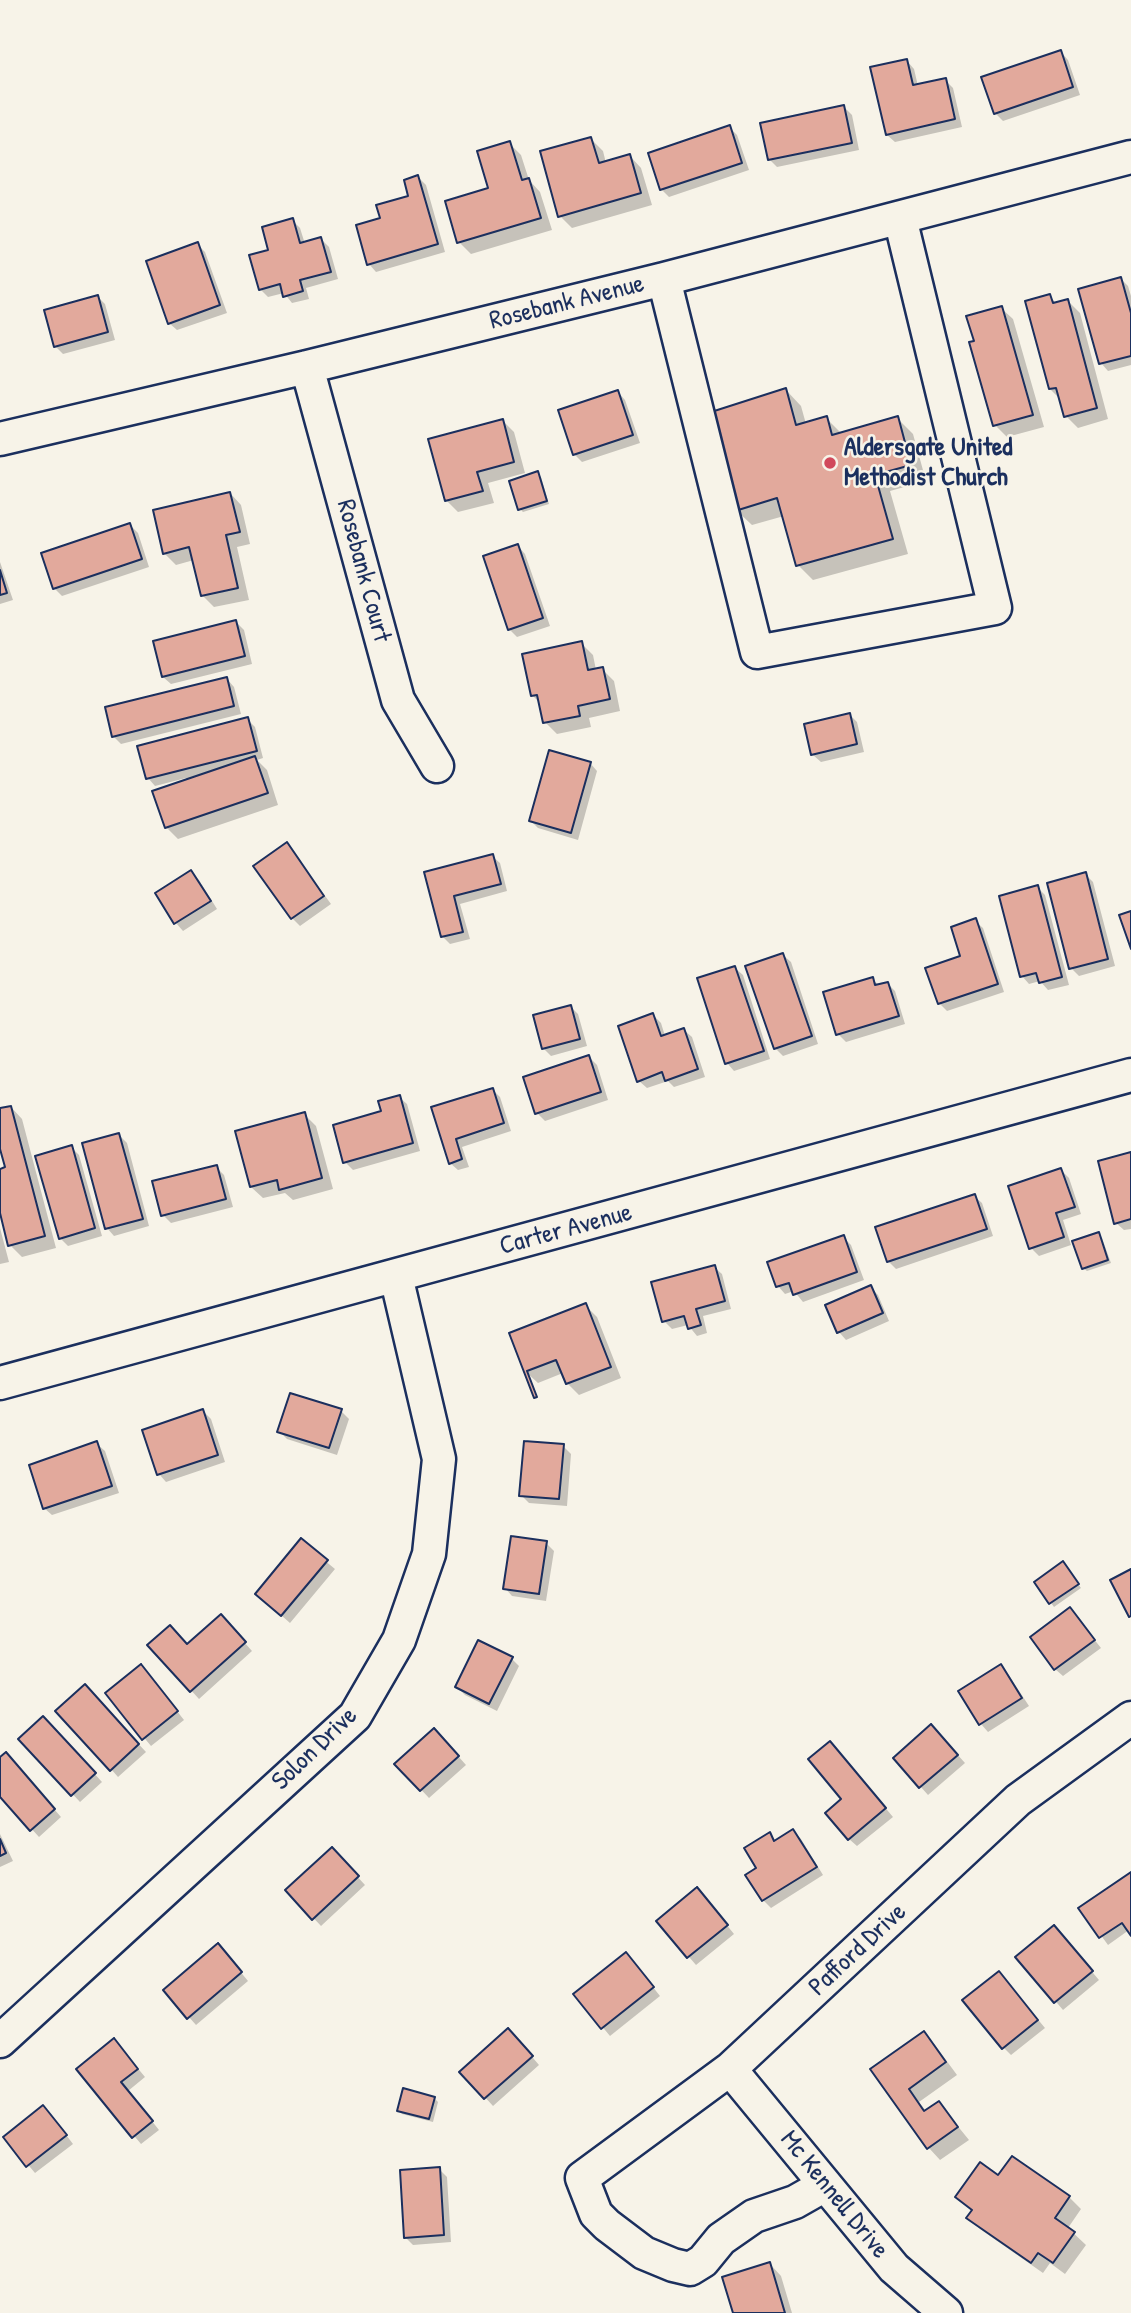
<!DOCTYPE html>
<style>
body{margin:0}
canvas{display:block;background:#f7f3e8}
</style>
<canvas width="1131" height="2313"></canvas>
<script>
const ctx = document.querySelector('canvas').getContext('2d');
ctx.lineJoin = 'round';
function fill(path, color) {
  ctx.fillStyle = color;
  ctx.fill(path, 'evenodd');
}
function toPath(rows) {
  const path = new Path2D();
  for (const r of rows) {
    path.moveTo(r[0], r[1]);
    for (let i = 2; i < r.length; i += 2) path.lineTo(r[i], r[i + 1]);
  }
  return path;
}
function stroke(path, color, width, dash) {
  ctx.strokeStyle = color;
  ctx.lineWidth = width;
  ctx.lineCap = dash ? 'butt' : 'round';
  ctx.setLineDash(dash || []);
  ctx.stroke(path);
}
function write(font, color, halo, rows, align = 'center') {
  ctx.font = font + ' "Patrick Hand",sans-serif';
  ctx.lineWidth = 5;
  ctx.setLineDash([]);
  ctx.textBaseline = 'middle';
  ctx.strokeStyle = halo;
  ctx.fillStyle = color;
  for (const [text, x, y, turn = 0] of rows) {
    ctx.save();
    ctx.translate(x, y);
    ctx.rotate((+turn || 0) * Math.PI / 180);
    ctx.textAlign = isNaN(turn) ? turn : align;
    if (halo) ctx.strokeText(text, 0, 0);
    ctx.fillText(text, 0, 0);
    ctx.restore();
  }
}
fill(toPath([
 [1061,52,1068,60,1080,95,1003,121,995,113],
 [907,61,914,69,918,86,945,80,953,88,962,127,895,142,887,135],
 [844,107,852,115,859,150,777,167,769,159],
 [729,127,737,135,749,170,669,197,661,189],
 [591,139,603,151,606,163,630,156,641,168,652,205,572,228,560,216],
 [509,143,521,155,529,180,540,192,552,230,471,254,459,242,490,189],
 [418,177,426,185,445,252,376,272,369,264,382,219,410,197],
 [292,220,300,228,305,244,321,239,329,247,338,279,306,288,309,299,292,303,284,293,268,297,260,289,270,251],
 [197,244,205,252,227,313,177,330,169,323],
 [1120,278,1128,286,1131,296,1131,365,1108,371,1101,363],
 [1049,296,1057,304,1068,301,1080,313,1108,419,1078,428,1066,416,1061,400,1050,389],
 [98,297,105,304,115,340,63,354,55,346],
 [1001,308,1013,319,1044,427,1007,437,995,425,976,342],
 [786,390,801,406,806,424,826,418,842,434,897,418,913,434,926,481,890,491,908,554,813,580,798,565,784,516,752,525,736,510],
 [618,392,625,400,640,443,582,462,574,454],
 [502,420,514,432,525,473,488,483,494,503,458,512,446,500],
 [537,473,541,477,549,504,523,512,520,509],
 [230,493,241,505,250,544,237,547,249,600,214,607,203,596,194,560,176,565,164,553],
 [130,525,138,533,149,567,62,596,54,588],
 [518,546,525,554,550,626,517,637,509,629],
 [0,562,13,600,0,604],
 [236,622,244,630,252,664,171,684,163,677],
 [581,643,593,655,596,670,602,669,614,681,620,711,589,718,591,727,557,734,545,722,541,704,533,696],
 [227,679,234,687,241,714,121,744,113,736],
 [850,715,857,722,864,752,821,762,813,755,806,725],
 [247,719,255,727,263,758,257,760,267,770,278,805,178,839,166,827,187,781,186,778,155,786,148,778],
 [590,763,597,771,578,840,538,828,531,821],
 [287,844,331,904,300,926,292,918],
 [492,856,500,863,507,891,460,904,470,939,450,944,442,936,426,873],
 [191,872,199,880,217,909,183,931,176,923,157,894],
 [1085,874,1093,882,1115,966,1079,976,1071,968],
 [1037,887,1045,895,1069,985,1048,990,1040,981,1029,984,1022,976],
 [975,921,983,928,1004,992,947,1011,939,1003,963,957],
 [783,955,791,962,818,1044,783,1056,775,1048],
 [735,968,743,975,770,1059,734,1071,727,1063],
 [872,979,880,986,888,984,895,991,905,1024,846,1042,838,1034],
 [571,1007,578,1014,587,1046,551,1056,543,1048],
 [653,1015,661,1023,665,1036,684,1030,692,1037,705,1077,674,1087,668,1081,647,1088,639,1081],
 [589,1057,597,1065,608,1100,545,1121,537,1113],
 [493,1090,500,1097,511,1131,462,1147,469,1167,458,1170,450,1163,433,1108],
 [399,1097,407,1104,420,1151,353,1170,345,1162,383,1113],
 [11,1107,22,1119,56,1248,22,1257,10,1245,0,1207,0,1170,7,1169,0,1142,0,1110],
 [304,1114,316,1126,333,1189,293,1200,285,1193,263,1198,251,1187],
 [119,1135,127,1143,149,1226,114,1236,107,1228],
 [71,1147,79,1155,102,1236,68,1246,60,1238],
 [1131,1154,1131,1229,1124,1230,1116,1223],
 [216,1167,224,1175,233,1207,171,1223,163,1215],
 [1061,1170,1069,1178,1081,1214,1063,1220,1071,1245,1039,1256,1031,1248],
 [974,1196,982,1203,993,1236,896,1269,888,1261],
 [0,1228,9,1262,0,1264],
 [1099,1234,1102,1238,1111,1263,1087,1271,1083,1268],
 [843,1237,851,1245,864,1280,803,1302,794,1291,785,1294,778,1286],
 [714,1267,722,1274,731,1309,703,1316,707,1333,697,1336,688,1325,672,1329,664,1321],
 [870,1287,878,1295,889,1321,846,1340,839,1332],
 [585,1305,597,1317,621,1378,579,1395,567,1383,563,1373,538,1383,526,1372],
 [203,1411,211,1419,225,1462,166,1482,159,1474],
 [341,1411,349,1419,337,1455,287,1439,279,1431],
 [97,1444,105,1451,119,1493,52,1515,44,1508],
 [563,1446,571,1454,567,1506,529,1503,521,1495],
 [301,1541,335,1569,290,1623,265,1601],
 [546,1543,554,1551,546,1601,512,1596,505,1588],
 [1066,1567,1081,1588,1054,1607,1036,1582],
 [1070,1609,1101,1648,1063,1676,1055,1669],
 [228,1624,252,1651,199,1699,150,1645,188,1646],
 [512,1659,519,1666,497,1711,465,1695,457,1687],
 [1000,1666,1008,1674,1029,1706,988,1732,981,1724,960,1692],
 [148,1674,184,1720,151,1746,107,1693],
 [92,1694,146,1752,118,1777,111,1769],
 [51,1726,102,1782,80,1802,21,1739],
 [939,1734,965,1763,928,1795,895,1758],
 [442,1738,466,1765,429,1798,397,1764],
 [838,1751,893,1817,857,1846,849,1839],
 [0,1759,13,1762,61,1817,39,1837,0,1794],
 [793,1831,801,1839,823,1875,771,1908,763,1900,759,1869,769,1835,776,1842],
 [0,1834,13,1861,0,1867],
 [332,1849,365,1885,321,1926,287,1890],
 [1131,1874,1131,1933,1129,1930,1108,1945,1081,1908],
 [704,1897,734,1934,696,1965,658,1921],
 [1061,1935,1099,1980,1063,2010,1018,1957],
 [225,1953,248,1981,196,2025,165,1990],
 [633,1962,660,1996,610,2036,575,1994],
 [1006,1981,1045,2028,1011,2055,1003,2047],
 [924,2033,935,2045,957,2075,919,2102,926,2111,939,2103,969,2140,940,2160,929,2148,872,2070],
 [516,2038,539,2065,493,2106,462,2072],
 [121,2048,145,2077,128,2091,159,2130,141,2144,78,2069],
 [434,2098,438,2102,433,2122,402,2114,399,2110],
 [51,2115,73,2144,35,2173,5,2137],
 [1012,2159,1069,2197,1081,2209,1068,2228,1086,2245,1065,2274,1050,2263,1043,2273,980,2229,968,2217,973,2212,957,2197,999,2178],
 [439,2169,447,2177,451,2242,413,2245,405,2237],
 [770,2264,781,2276,792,2313,735,2313]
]), '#0003');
const building = toPath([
 [1061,50,1073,87,994,114,981,77,1061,50],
 [907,59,913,85,946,78,955,119,886,135,870,67,907,59],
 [844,105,852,143,768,160,760,123,844,105],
 [730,125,742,163,660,190,648,153,730,125],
 [591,137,599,163,630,154,641,193,558,217,540,151,591,137],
 [510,141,522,180,529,178,541,218,457,243,445,201,488,188,477,151,510,141],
 [418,175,438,244,367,265,356,225,380,218,376,205,408,196,404,180,418,175],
 [293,218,300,243,321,237,331,272,300,280,303,291,283,297,280,284,259,290,249,255,268,250,262,227,293,218],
 [198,242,220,305,168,324,146,261,198,242],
 [1121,277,1131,313,1131,356,1099,364,1078,289,1121,277],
 [1050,294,1053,303,1068,299,1097,408,1064,417,1056,388,1049,389,1025,301,1050,294],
 [98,295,108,332,54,347,44,310,98,295],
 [1002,306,1033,415,993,426,969,342,974,341,966,316,1002,306],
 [786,388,796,425,827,416,832,435,898,416,911,465,875,475,893,539,796,566,777,498,735,511,708,413,786,388],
 [618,390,633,435,573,455,558,410,618,390],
 [503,419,514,462,477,472,483,491,445,501,428,439,503,419],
 [538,471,547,501,518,510,509,481,538,471],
 [230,492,240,532,226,535,238,588,201,596,189,547,163,554,153,510,230,492],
 [130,523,142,559,53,589,41,553,130,523],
 [518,544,543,618,508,630,483,556,518,544],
 [0,570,7,593,0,595,0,570],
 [236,620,245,656,162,677,153,641,236,620],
 [582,641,588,670,603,667,610,699,578,706,580,716,543,723,537,695,531,696,522,654,582,641],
 [227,677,234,706,112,737,105,707,227,677],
 [850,713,857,744,811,755,804,724,850,713],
 [248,717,257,751,146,779,137,746,248,717],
 [549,750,591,762,571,833,529,821,549,750],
 [255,756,268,793,165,828,152,791,255,756],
 [287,842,324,896,291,919,253,866,287,842],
 [493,854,501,884,454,896,463,932,441,937,424,872,493,854],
 [191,870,211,901,174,924,155,893,191,870],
 [1086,872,1108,959,1069,969,1047,883,1086,872],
 [1038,885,1062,977,1039,983,1036,973,1020,977,999,896,1038,885],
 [1131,911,1131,949,1119,915,1131,911],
 [976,918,998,984,938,1004,925,968,960,956,951,927,976,918],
 [783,953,812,1036,774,1049,745,966,783,953],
 [735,966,764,1051,725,1064,697,978,735,966],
 [873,977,875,985,888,982,899,1016,836,1035,823,992,873,977],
 [571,1005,580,1039,542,1049,533,1015,571,1005],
 [653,1013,661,1036,684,1028,698,1069,665,1081,662,1072,637,1082,618,1026,653,1013],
 [589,1055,601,1092,535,1114,523,1077,589,1055],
 [493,1088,504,1123,456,1139,462,1159,449,1164,431,1107,493,1088],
 [400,1095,413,1143,343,1163,333,1125,381,1111,378,1101,400,1095],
 [11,1106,45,1236,8,1246,0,1213,0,1169,5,1167,0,1149,0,1108,11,1106],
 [305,1112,322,1178,279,1190,277,1180,250,1187,235,1131,305,1112],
 [119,1133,143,1219,105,1229,82,1143,119,1133],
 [72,1145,95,1228,59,1239,35,1156,72,1145],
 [1131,1152,1131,1219,1114,1224,1098,1161,1131,1152],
 [217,1165,226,1199,161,1216,152,1181,217,1165],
 [1061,1168,1075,1207,1056,1213,1064,1237,1029,1249,1008,1186,1061,1168],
 [975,1194,987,1229,887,1262,875,1227,975,1194],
 [1099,1232,1108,1260,1082,1269,1072,1241,1099,1232],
 [844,1235,857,1272,793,1295,789,1283,776,1287,767,1262,844,1235],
 [715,1265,725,1301,696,1309,701,1325,688,1329,684,1316,662,1322,651,1282,715,1265],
 [871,1285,883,1313,837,1333,825,1305,871,1285],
 [586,1303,611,1367,566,1384,556,1360,527,1371,537,1397,534,1398,509,1333,586,1303],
 [290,1393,342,1409,329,1448,277,1432,290,1393],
 [203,1409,218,1455,157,1475,142,1430,203,1409],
 [97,1441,112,1486,43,1509,29,1465,97,1441],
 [524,1441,564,1444,559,1499,519,1496,524,1441],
 [511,1536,547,1541,539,1594,503,1589,511,1536],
 [301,1538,328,1560,281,1616,255,1594,301,1538],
 [1063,1561,1079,1584,1049,1604,1034,1582,1063,1561],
 [1131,1569,1131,1616,1129,1617,1110,1580,1131,1569],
 [1070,1607,1095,1640,1054,1670,1030,1637,1070,1607],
 [221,1614,246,1642,190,1692,147,1645,170,1625,187,1644,221,1614],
 [478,1640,513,1657,489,1704,455,1687,478,1640],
 [141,1664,178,1711,142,1740,105,1693,141,1664],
 [1001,1664,1022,1698,979,1725,958,1691,1001,1664],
 [85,1684,139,1744,110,1771,55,1711,85,1684],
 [43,1716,96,1773,71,1796,18,1739,43,1716],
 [931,1724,958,1755,919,1788,893,1758,931,1724],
 [434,1728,459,1756,420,1791,394,1764,434,1728],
 [830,1741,886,1808,848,1840,825,1813,841,1799,808,1759,830,1741],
 [6,1752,55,1809,30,1831,0,1797,0,1757,6,1752],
 [793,1829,817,1867,762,1901,745,1875,756,1868,744,1848,770,1832,774,1841,793,1829],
 [0,1839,6,1853,0,1856,0,1839],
 [332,1847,359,1876,312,1920,285,1890,332,1847],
 [1131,1872,1131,1936,1122,1923,1099,1938,1078,1908,1131,1872],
 [697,1887,728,1925,687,1958,656,1921,697,1887],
 [1054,1925,1093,1971,1054,2003,1015,1957,1054,1925],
 [218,1943,242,1972,187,2019,163,1990,218,1943],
 [626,1952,654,1987,601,2029,573,1994,626,1952],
 [999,1971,1038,2020,1002,2049,962,2000,999,1971],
 [508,2028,533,2056,484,2099,459,2072,508,2028],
 [924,2031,946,2062,909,2089,924,2111,939,2101,958,2127,927,2149,870,2069,924,2031],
 [114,2038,138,2069,121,2082,153,2121,132,2138,76,2069,114,2038],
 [403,2088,435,2097,429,2119,397,2111,403,2088],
 [43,2105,67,2135,26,2167,3,2137,43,2105],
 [1012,2156,1070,2196,1055,2218,1075,2232,1053,2263,1038,2253,1031,2263,966,2218,972,2210,955,2197,980,2162,998,2175,1012,2156],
 [440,2167,444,2235,404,2238,400,2170,440,2167],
 [770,2262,785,2313,733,2313,722,2277,770,2262]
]);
fill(building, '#e2a99c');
stroke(building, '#1b2f5e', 2);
const minor = toPath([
 [664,279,757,652,995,608,900,218],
 [307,367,398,700,437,766],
 [0,439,307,367,664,279,1131,157],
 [0,1383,1131,1075],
 [0,2041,355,1716,399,1640,429,1554,439,1459,396,1276],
 [730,2069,894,2268,946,2313],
 [825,2185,795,2202,754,2216,721,2239,703,2261,690,2269,673,2265,644,2253,607,2225,596,2214,582,2178,730,2069,1018,1800,1131,1718]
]);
stroke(minor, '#1b2f5e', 37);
stroke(minor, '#f7f3e8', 32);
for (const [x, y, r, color] of [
 [830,463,7,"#d1495b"]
]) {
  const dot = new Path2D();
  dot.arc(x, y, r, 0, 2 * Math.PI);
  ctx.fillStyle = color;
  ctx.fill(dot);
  stroke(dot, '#f7f3e8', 2.5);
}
write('26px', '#1b2f5e', '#f7f3e8', [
 ["Rosebank Avenue",567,303,-14],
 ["Rosebank Court",363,571,75],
 ["Carter Avenue",566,1230,-15],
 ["Solon Drive",315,1749,-44],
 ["Pafford Drive",858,1950,-43],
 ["Mc Kennell Drive",834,2195,51]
]);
write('bold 26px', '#1b2f5e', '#f7f3e8', [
 ["Aldersgate United",844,448],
 ["Methodist Church",844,478]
], 'left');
</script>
